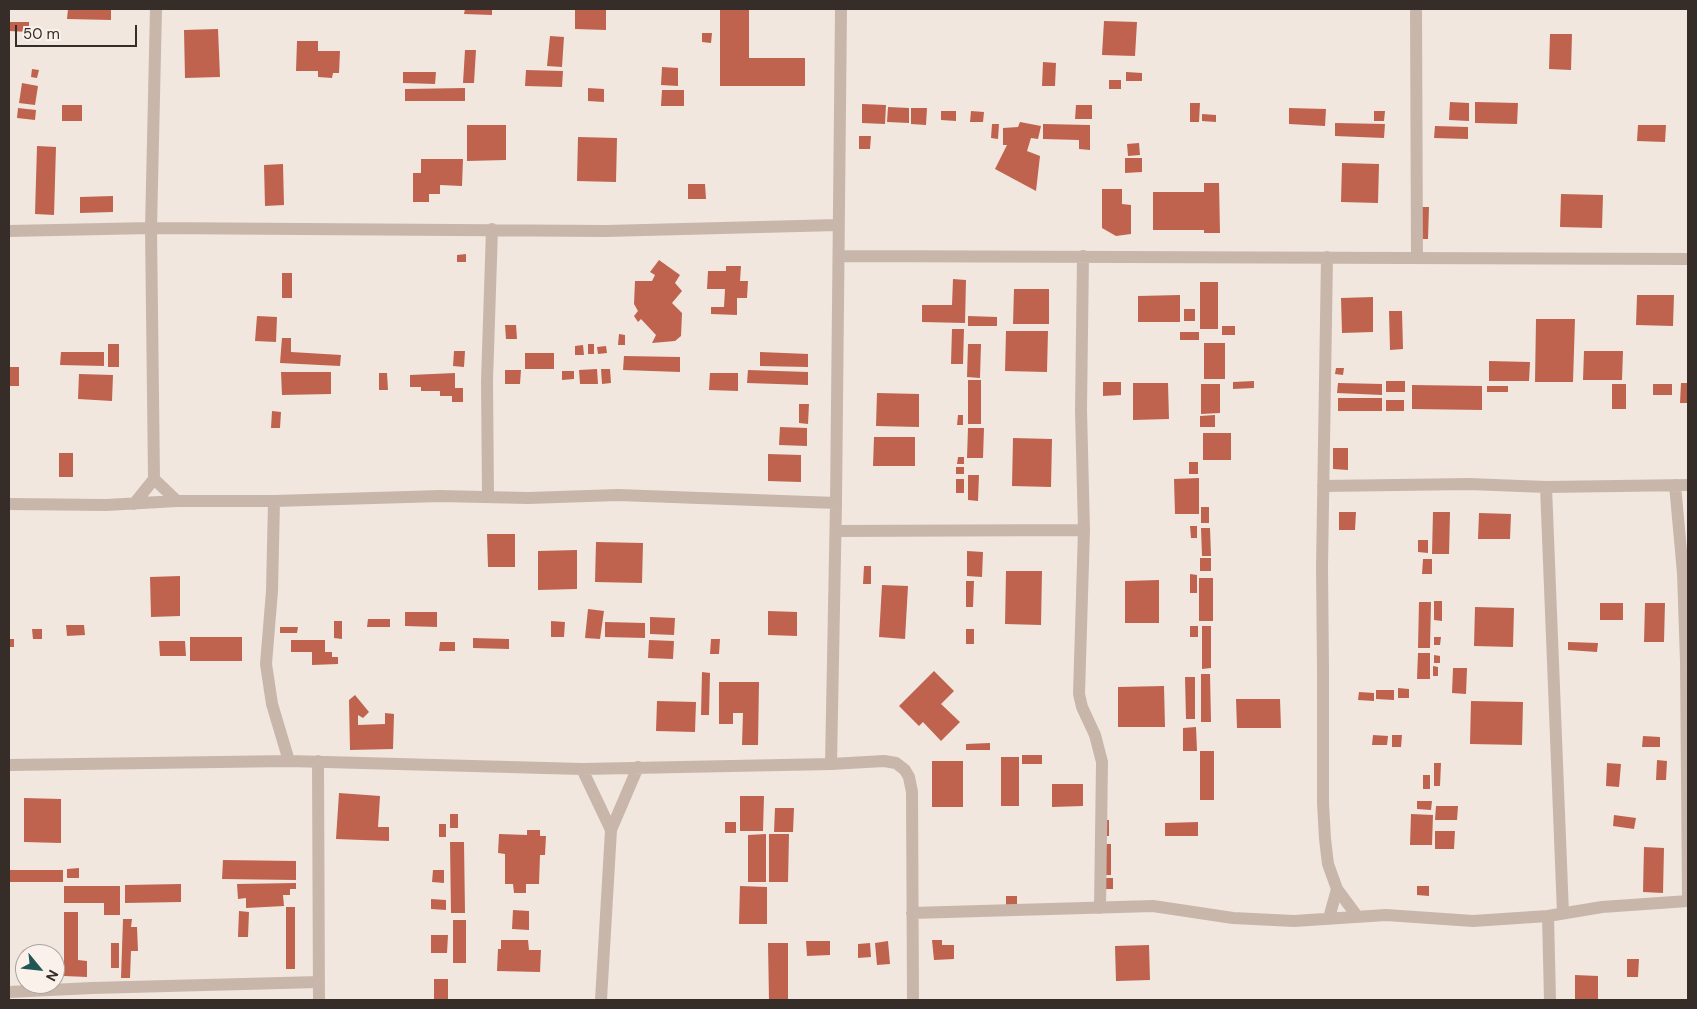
<!DOCTYPE html>
<style>
body{margin:0}
#map{position:relative;width:1697px;height:1009px;overflow:hidden;background:#f1e7de;font-family:"DM Sans",sans-serif}
canvas{display:block}
.frame{position:absolute;inset:0;border:10px solid #362d29;pointer-events:none}
.north{position:absolute;left:15px;top:944px;width:50px;height:50px;box-sizing:border-box;background:#f9f1ea;border:1px solid #aba39d;border-radius:50%;rotate:118deg;font-size:14px;font-weight:700;line-height:20px;text-align:center;color:#362d29}
.north::after{content:'';display:block;margin:auto;width:18px;height:22px;background:#215556;clip-path:polygon(50% 0,100% 100%,50% 72%,0 100%)}
.scale{position:absolute;left:15px;top:25px;width:122px;height:22px;box-sizing:border-box;border:2px solid #362d29;border-top:0;padding-left:6px;font-size:15px;line-height:18px;white-space:nowrap;color:#362d29;-webkit-text-stroke:4px #f9f1ea;paint-order:stroke}
</style>
<div id="map">
<canvas width="1697" height="1009"></canvas>
<div class="frame"></div>
<div class="north">N</div>
<div class="scale">50 m</div>
</div>
<script>
const ctx = document.querySelector('canvas').getContext('2d');
ctx.lineJoin = 'round';
function fill(path, color) {
  ctx.fillStyle = color;
  ctx.fill(path, 'evenodd');
}
function toPath(rows) {
  const path = new Path2D();
  for (const r of rows) {
    path.moveTo(r[0], r[1]);
    for (let i = 2; i < r.length; i += 2) path.lineTo(r[i], r[i + 1]);
  }
  return path;
}
function stroke(path, color, width, dash) {
  ctx.strokeStyle = color;
  ctx.lineWidth = width;
  ctx.lineCap = dash ? 'butt' : 'round';
  ctx.setLineDash(dash || []);
  ctx.stroke(path);
}
fill(toPath([
 [68,9,111,9,111,20,67,19],
 [465,9,492,9,492,15,464,14],
 [575,9,606,9,606,30,575,29],
 [720,9,749,9,749,58,805,58,805,86,720,86],
 [1104,21,1137,22,1135,56,1102,55],
 [9,22,29,22,29,32,9,31],
 [218,29,220,77,185,78,184,30],
 [702,33,712,33,711,43,702,42],
 [1550,34,1572,34,1571,70,1549,69],
 [550,36,564,37,562,67,547,66],
 [297,41,318,41,318,51,340,51,339,73,333,73,332,78,318,77,318,71,296,71],
 [465,50,476,50,474,83,463,83],
 [1043,62,1056,63,1055,86,1042,86],
 [662,67,678,68,678,86,661,85],
 [32,69,39,70,37,78,31,77],
 [526,70,563,71,562,87,525,86],
 [403,72,436,72,435,84,403,83],
 [1126,72,1142,73,1142,81,1126,81],
 [1109,80,1121,80,1121,89,1109,89],
 [22,83,38,86,35,105,19,103],
 [465,88,465,101,405,101,405,89],
 [588,88,604,89,604,102,588,101],
 [662,90,684,90,684,106,661,106],
 [1450,102,1469,103,1469,121,1449,120],
 [1475,102,1518,103,1517,124,1475,123],
 [1190,103,1200,103,1199,122,1190,122],
 [862,104,886,105,885,124,862,123],
 [62,105,82,105,82,121,62,121],
 [1076,105,1092,105,1092,119,1075,119],
 [888,107,909,108,909,123,887,122],
 [18,108,36,110,35,120,17,118],
 [911,108,927,108,926,125,911,124],
 [1289,108,1326,109,1325,126,1289,124],
 [941,111,956,111,956,121,941,120],
 [971,111,984,112,983,122,970,122],
 [1374,111,1385,111,1384,121,1374,121],
 [1202,114,1216,115,1216,122,1202,121],
 [1020,122,1041,126,1038,139,1031,138,1027,151,1040,156,1036,191,995,169,1007,145,1003,145,1003,128,1018,127],
 [1335,123,1385,124,1384,138,1335,136],
 [992,124,999,124,998,139,991,138],
 [1043,124,1090,125,1090,150,1079,149,1079,140,1043,139],
 [467,125,506,125,506,160,467,161],
 [1638,125,1666,125,1665,142,1637,141],
 [1435,126,1468,127,1468,139,1434,138],
 [859,136,871,136,870,149,859,149],
 [578,137,617,138,616,182,577,181],
 [1139,143,1140,155,1128,156,1127,144],
 [37,146,56,147,54,215,35,214],
 [1125,158,1142,158,1142,172,1125,173],
 [421,159,463,159,462,186,440,185,440,194,429,194,429,202,413,202,413,173,421,173],
 [1342,163,1379,164,1378,203,1341,202],
 [283,164,284,205,265,206,264,165],
 [1204,183,1219,183,1220,233,1204,233,1204,230,1153,230,1153,192,1204,192],
 [688,184,705,184,706,199,688,199],
 [1102,189,1122,189,1122,204,1131,205,1131,234,1116,236,1102,228],
 [1561,194,1603,195,1602,228,1560,227],
 [113,196,113,212,80,213,80,197],
 [1422,207,1429,207,1428,239,1421,239],
 [466,254,466,262,457,262,457,255],
 [659,260,680,275,675,283,682,291,672,303,682,313,681,336,675,341,652,343,656,335,641,319,638,322,634,316,638,311,634,304,635,281,652,281,655,275,650,272],
 [726,266,741,266,740,281,748,281,747,298,737,298,737,315,711,314,711,307,724,307,725,289,707,289,708,271,726,271],
 [282,273,292,273,292,298,282,298],
 [953,279,966,280,965,323,922,322,922,305,952,305],
 [1200,282,1218,282,1218,329,1200,329],
 [1014,289,1049,289,1049,324,1013,324],
 [1180,295,1180,322,1138,322,1138,296],
 [1637,295,1674,295,1673,326,1636,325],
 [1373,297,1373,332,1342,333,1341,298],
 [1184,309,1195,309,1195,321,1184,321],
 [1389,311,1402,311,1403,349,1390,350],
 [257,316,277,317,276,342,255,341],
 [968,316,997,317,997,326,968,326],
 [1536,319,1575,319,1573,382,1535,382],
 [505,325,516,325,517,339,506,339],
 [1222,326,1235,326,1235,335,1222,335],
 [952,329,964,329,963,364,951,364],
 [1006,331,1048,331,1047,372,1005,371],
 [1180,332,1199,332,1199,340,1180,340],
 [619,334,625,335,625,345,618,345],
 [282,338,291,338,291,352,341,355,340,366,280,363],
 [1204,343,1225,343,1225,379,1204,379],
 [108,344,119,344,119,367,108,367],
 [588,344,594,344,594,354,588,354],
 [968,344,981,344,980,378,967,377],
 [583,345,584,355,575,355,575,346],
 [606,346,607,353,598,354,597,347],
 [454,351,465,351,464,367,453,366],
 [1584,351,1623,351,1622,380,1583,380],
 [61,352,104,352,104,366,60,365],
 [760,352,808,354,808,367,760,366],
 [525,353,554,353,554,369,525,369],
 [624,356,680,357,680,372,623,370],
 [1489,361,1530,362,1529,381,1489,381],
 [9,367,19,367,19,386,9,386],
 [1336,368,1344,368,1343,375,1335,374],
 [597,369,598,384,580,384,579,370],
 [601,369,610,369,611,383,602,384],
 [505,370,521,370,520,384,505,384],
 [748,370,808,372,808,385,747,383],
 [562,371,574,371,574,379,562,380],
 [281,372,331,372,331,394,282,395],
 [379,373,387,373,388,390,379,390],
 [455,373,455,388,463,388,463,402,452,402,452,396,440,396,440,391,421,391,421,387,410,387,410,375],
 [710,373,738,373,738,391,709,390],
 [79,374,113,375,112,401,78,399],
 [968,380,981,380,981,424,968,424],
 [1254,381,1254,388,1233,389,1233,382],
 [1386,381,1405,381,1405,392,1386,392],
 [1103,382,1121,382,1121,395,1103,396],
 [1133,383,1168,383,1169,419,1133,420],
 [1338,383,1382,384,1382,395,1337,393],
 [1681,383,1688,383,1688,403,1680,403],
 [1201,384,1220,384,1220,413,1201,414],
 [1612,384,1626,384,1626,409,1612,409],
 [1653,384,1672,384,1672,395,1653,395],
 [1412,385,1482,386,1482,410,1412,409],
 [1487,386,1508,386,1508,392,1487,392],
 [877,393,919,394,919,427,876,426],
 [1338,398,1382,398,1382,411,1338,411],
 [1386,400,1404,400,1404,411,1386,411],
 [799,404,809,404,808,424,799,423],
 [272,411,281,412,280,428,271,428],
 [958,415,963,415,963,425,957,425],
 [1215,415,1215,427,1200,427,1200,416],
 [780,427,807,428,807,446,779,445],
 [968,428,984,428,983,458,967,458],
 [1203,433,1231,433,1231,460,1203,460],
 [874,437,915,437,915,466,873,466],
 [1013,438,1052,439,1051,487,1012,486],
 [1333,448,1348,448,1348,470,1333,469],
 [59,453,73,453,73,477,59,477],
 [768,454,801,455,801,482,768,481],
 [958,457,964,457,964,464,957,464],
 [1189,462,1198,462,1198,474,1189,474],
 [956,467,964,467,964,474,956,474],
 [968,475,979,475,978,501,968,500],
 [1199,478,1199,514,1175,514,1174,479],
 [956,479,964,479,964,493,956,493],
 [1201,507,1209,507,1209,523,1201,523],
 [1339,512,1356,512,1355,530,1339,530],
 [1433,512,1450,512,1449,554,1432,554],
 [1479,513,1511,514,1510,539,1478,539],
 [1190,526,1197,526,1197,538,1191,538],
 [1201,528,1210,528,1211,556,1202,556],
 [487,534,515,534,515,567,488,567],
 [1418,540,1428,540,1428,553,1418,552],
 [596,542,643,543,642,583,595,582],
 [577,550,577,589,538,590,538,551],
 [967,551,983,552,982,577,967,576],
 [1200,558,1211,558,1211,571,1200,571],
 [1423,559,1432,559,1432,574,1422,574],
 [864,566,871,566,871,584,863,584],
 [1006,571,1042,571,1041,625,1005,624],
 [1190,574,1197,575,1197,593,1190,593],
 [180,576,180,616,151,617,150,577],
 [1199,578,1213,578,1213,621,1199,621],
 [1159,580,1159,623,1125,623,1125,581],
 [966,581,974,581,973,607,966,607],
 [882,585,908,586,905,639,879,637],
 [1434,601,1442,601,1442,621,1434,620],
 [1419,602,1431,602,1430,648,1418,648],
 [1600,603,1623,603,1623,620,1600,620],
 [1645,603,1665,603,1664,642,1644,642],
 [1475,607,1514,608,1513,647,1474,646],
 [588,609,604,611,600,639,585,638],
 [768,611,797,612,797,636,768,635],
 [405,612,437,612,437,627,405,626],
 [650,617,675,618,674,635,650,634],
 [368,619,390,619,390,627,367,627],
 [334,621,342,621,342,639,334,638],
 [551,621,565,622,564,637,551,637],
 [605,622,645,623,645,638,605,637],
 [66,625,84,625,85,635,67,636],
 [1190,626,1198,626,1198,637,1190,637],
 [1202,626,1211,626,1211,668,1202,669],
 [280,627,298,627,297,633,280,633],
 [32,629,42,629,42,639,33,639],
 [966,629,974,629,974,644,966,644],
 [190,637,242,637,242,661,190,661],
 [1434,637,1441,637,1440,645,1434,645],
 [473,638,509,639,509,649,473,648],
 [9,639,14,639,14,647,9,647],
 [711,639,720,639,719,654,710,654],
 [291,640,325,640,325,652,332,652,332,657,338,657,338,664,312,665,312,652,291,652],
 [649,640,674,641,673,659,648,658],
 [159,641,185,641,186,656,160,656],
 [440,642,455,642,455,651,439,651],
 [1568,642,1598,643,1597,652,1568,650],
 [1418,653,1430,653,1430,679,1417,679],
 [1434,655,1440,656,1440,663,1434,663],
 [1433,666,1438,667,1438,676,1433,676],
 [1453,668,1467,668,1466,694,1452,693],
 [934,671,954,691,941,704,960,722,941,741,923,722,919,726,899,706],
 [702,672,710,673,709,715,701,715],
 [1201,674,1210,674,1211,722,1201,722],
 [1185,677,1195,677,1195,719,1186,719],
 [719,682,759,682,758,745,742,745,743,713,733,713,733,724,719,724],
 [1164,686,1165,727,1118,727,1118,687],
 [1398,688,1409,689,1409,698,1398,698],
 [1376,690,1394,690,1394,700,1376,699],
 [1359,692,1374,693,1374,701,1358,700],
 [355,695,369,712,363,718,358,715,358,725,385,724,385,713,394,714,393,749,350,750,349,700],
 [1236,699,1280,699,1281,728,1237,728],
 [657,701,696,702,695,732,656,731],
 [1471,701,1523,702,1522,745,1470,744],
 [1196,727,1197,751,1183,751,1183,728],
 [1373,735,1388,736,1387,745,1372,745],
 [1392,735,1402,735,1401,747,1392,747],
 [1643,736,1660,737,1660,747,1642,747],
 [990,743,990,750,966,750,966,744],
 [1200,751,1214,751,1214,800,1200,800],
 [1022,755,1042,755,1042,764,1022,764],
 [1001,757,1019,757,1019,806,1001,806],
 [1657,760,1667,761,1666,780,1656,780],
 [932,761,963,761,963,807,932,807],
 [1434,763,1441,763,1440,786,1434,786],
 [1607,763,1621,764,1619,787,1606,786],
 [1423,775,1430,775,1430,789,1423,789],
 [1052,784,1083,784,1083,806,1052,807],
 [339,793,380,796,378,827,389,827,389,841,336,839],
 [740,796,764,796,763,831,740,831],
 [24,798,61,799,61,843,24,842],
 [1417,801,1432,801,1431,810,1417,809],
 [1436,806,1458,806,1457,820,1435,820],
 [775,808,794,808,793,832,774,832],
 [450,814,458,814,458,828,450,828],
 [1411,814,1433,815,1432,845,1410,845],
 [1614,815,1636,818,1634,829,1613,826],
 [1103,820,1109,820,1109,836,1103,836],
 [725,822,736,822,736,833,725,833],
 [1198,822,1198,836,1165,836,1165,823],
 [439,824,446,824,446,837,439,837],
 [527,830,540,830,540,836,546,836,545,855,540,855,539,884,526,884,526,893,514,893,513,884,505,884,505,854,498,853,499,834,527,835],
 [1435,831,1455,831,1454,849,1435,849],
 [766,834,766,882,748,882,748,835],
 [769,834,789,834,788,882,769,882],
 [450,842,464,842,465,913,451,913],
 [1102,844,1111,844,1111,875,1102,875],
 [1644,847,1664,848,1663,893,1643,892],
 [223,860,296,861,296,880,222,879],
 [79,868,79,878,67,878,67,869],
 [9,870,63,870,63,882,9,882],
 [433,870,444,870,444,883,432,882],
 [1103,878,1113,878,1113,889,1103,889],
 [296,883,296,889,290,889,290,895,283,895,284,906,246,908,246,898,238,899,237,884],
 [181,884,181,902,125,903,125,885],
 [64,886,120,886,120,915,104,915,104,903,64,903],
 [740,886,767,887,767,924,739,924],
 [1417,886,1429,886,1429,896,1417,895],
 [1006,896,1017,896,1017,906,1006,906],
 [431,899,446,900,446,910,431,909],
 [286,907,295,907,295,969,286,969],
 [513,910,529,911,529,930,512,929],
 [239,911,249,912,248,937,238,937],
 [64,912,78,912,78,960,87,961,87,977,64,976],
 [123,919,132,919,131,927,137,927,138,951,131,951,130,978,121,978],
 [453,920,466,920,466,963,453,963],
 [431,935,448,935,447,953,431,953],
 [501,940,528,940,529,950,541,950,540,972,497,971,498,949,501,949],
 [932,940,942,940,942,945,954,945,954,959,934,960],
 [806,941,830,941,830,955,807,956],
 [888,941,890,964,877,965,875,943],
 [111,943,119,943,119,968,111,968],
 [768,943,788,943,788,1000,769,1000],
 [870,943,871,957,858,958,858,944],
 [1149,945,1150,980,1116,981,1115,946],
 [1627,959,1639,959,1638,977,1627,977],
 [1575,975,1598,976,1598,1000,1575,1000],
 [434,979,448,979,448,1000,434,1000]
]), '#bf634e');
stroke(toPath([
 [1416,9,1417,258],
 [9,231,151,228,606,231,838,225],
 [839,256,1688,259],
 [1083,256,1081,410,1084,530,1079,694,1082,707,1095,735,1102,762,1100,908],
 [1327,257,1322,567,1323,669,1323,803,1325,839,1328,864,1337,889,1357,916],
 [154,479,177,501],
 [1675,485,1683,573,1686,661,1688,895],
 [1323,486,1469,484,1546,487,1688,485],
 [1546,487,1563,913],
 [488,497,487,381,492,229],
 [274,501,272,591,266,664,272,704,289,761],
 [9,504,106,505,177,501,274,501,440,496,528,498,618,495,836,503],
 [134,504,154,479,151,228,156,9],
 [836,531,1084,530],
 [318,761,319,1000],
 [831,764,836,503,841,9],
 [9,765,289,761,582,769,831,764,884,761,896,763,905,770,909,777,912,792,913,1000],
 [582,769,611,830,601,1000],
 [611,830,638,767],
 [912,913,1153,906,1233,918,1294,921,1386,915,1473,921,1548,916,1602,907,1688,901],
 [1548,916,1550,1000],
 [1329,918,1337,889],
 [9,992,92,988,319,982]
]), '#c9b6aa', 12);
</script>
